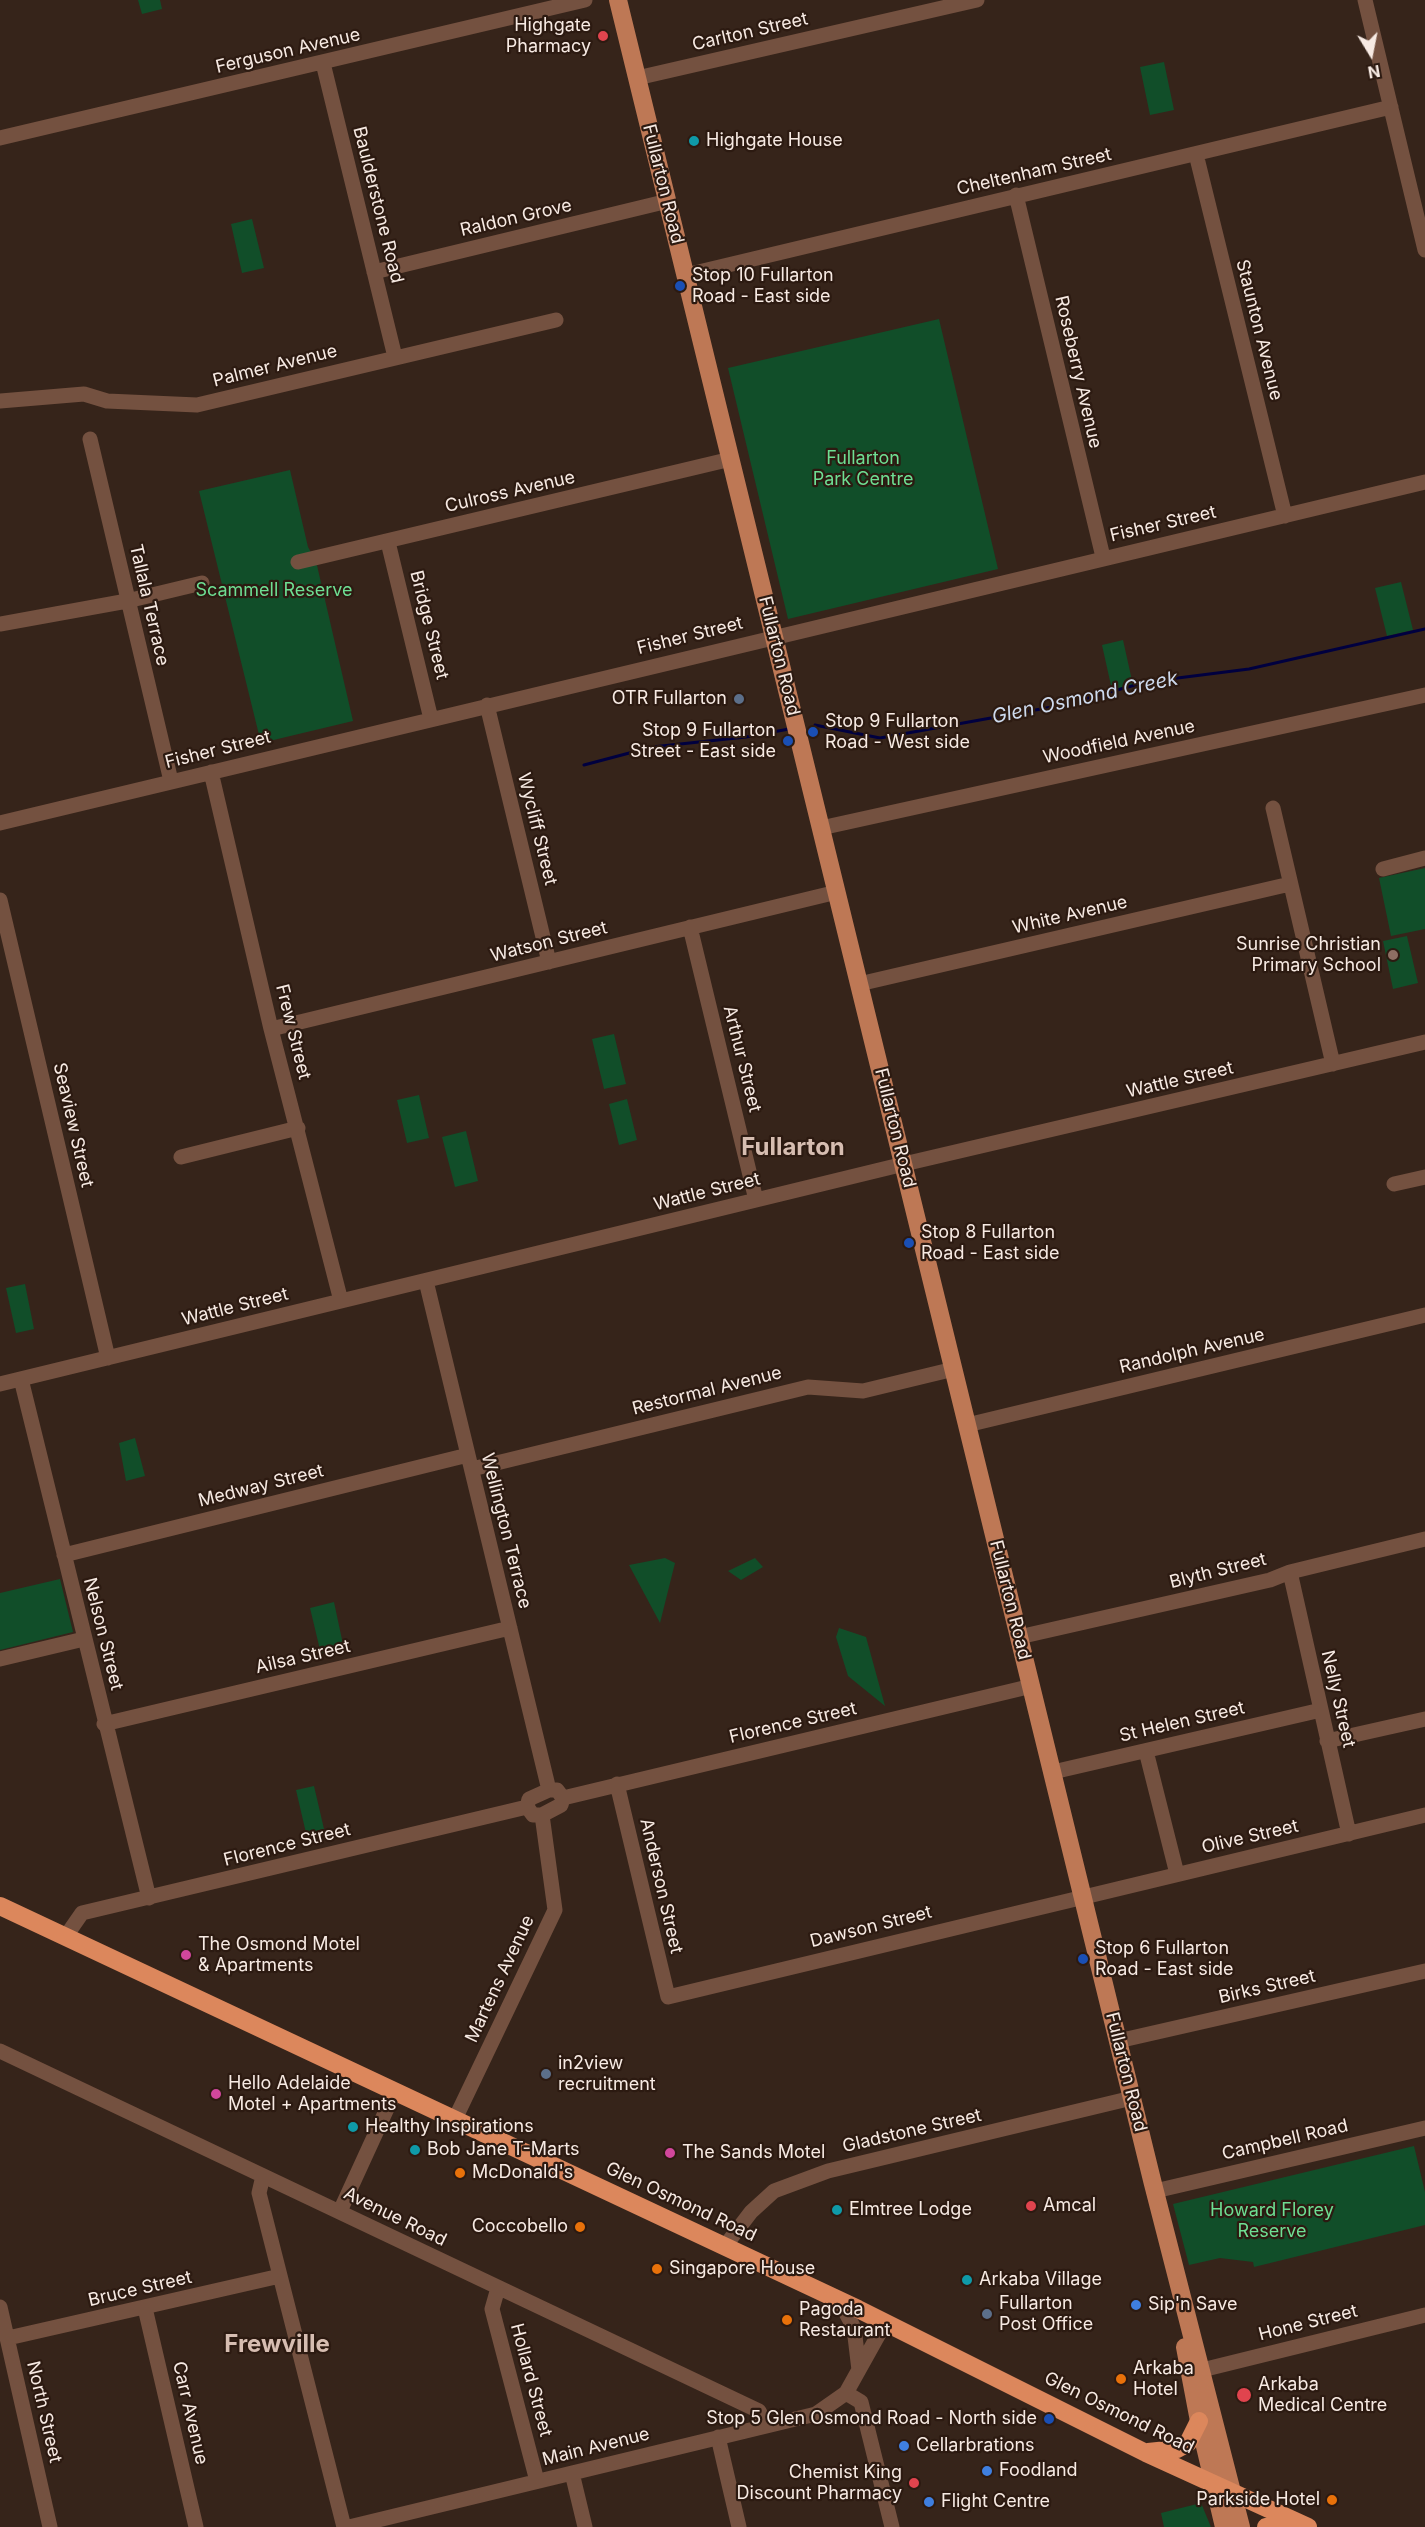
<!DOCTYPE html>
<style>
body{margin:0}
#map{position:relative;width:1425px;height:2527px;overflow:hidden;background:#36241a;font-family:Inter,sans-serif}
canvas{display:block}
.north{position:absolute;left:1341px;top:24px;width:60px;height:60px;-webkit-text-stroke:4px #2c1a11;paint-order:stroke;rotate:170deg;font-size:16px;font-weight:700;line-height:24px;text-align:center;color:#f7eae3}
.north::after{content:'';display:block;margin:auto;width:21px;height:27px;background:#f7eae3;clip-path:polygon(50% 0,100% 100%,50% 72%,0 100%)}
</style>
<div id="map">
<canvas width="1425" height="2527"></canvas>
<div class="north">N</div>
</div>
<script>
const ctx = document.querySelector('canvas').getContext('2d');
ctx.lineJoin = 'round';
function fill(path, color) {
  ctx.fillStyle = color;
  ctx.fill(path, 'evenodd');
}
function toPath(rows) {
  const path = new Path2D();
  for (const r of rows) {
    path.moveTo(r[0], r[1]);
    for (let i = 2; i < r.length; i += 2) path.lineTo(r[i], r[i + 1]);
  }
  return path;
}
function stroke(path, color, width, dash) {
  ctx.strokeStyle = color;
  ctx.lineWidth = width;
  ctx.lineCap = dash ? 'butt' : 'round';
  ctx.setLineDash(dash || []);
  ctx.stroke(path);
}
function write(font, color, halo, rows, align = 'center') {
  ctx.font = font + ' Inter,sans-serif';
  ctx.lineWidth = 4.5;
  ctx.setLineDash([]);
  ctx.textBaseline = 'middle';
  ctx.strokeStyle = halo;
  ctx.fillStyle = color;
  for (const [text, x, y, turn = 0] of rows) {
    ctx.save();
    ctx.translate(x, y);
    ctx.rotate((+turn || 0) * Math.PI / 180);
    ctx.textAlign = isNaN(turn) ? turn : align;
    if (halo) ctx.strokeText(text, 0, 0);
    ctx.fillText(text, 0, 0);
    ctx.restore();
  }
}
fill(toPath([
 [138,0,160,0,162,9,142,14],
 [1164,62,1174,110,1150,115,1140,67],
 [252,219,264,268,242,273,231,224],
 [939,319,998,569,788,619,728,368],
 [290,470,308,547,316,561,353,721,261,743,199,491],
 [1401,582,1413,630,1387,636,1375,588],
 [1123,640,1133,685,1112,690,1102,645],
 [1425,868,1425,929,1391,936,1379,878],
 [1407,936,1418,983,1393,989,1383,941],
 [614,1034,626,1084,604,1089,592,1039],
 [419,1095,429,1138,407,1143,397,1100],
 [627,1099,637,1140,619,1145,609,1104],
 [466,1131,478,1181,455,1187,442,1137],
 [25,1284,34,1329,16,1333,6,1288],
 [135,1438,145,1476,126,1481,119,1443],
 [665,1558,675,1563,660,1623,629,1565],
 [755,1558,763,1567,741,1580,728,1571],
 [60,1579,73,1632,0,1650,0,1593],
 [334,1602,344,1649,321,1654,310,1608],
 [839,1628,866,1637,885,1706,848,1676,836,1637],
 [314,1786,324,1829,306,1833,296,1790],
 [1414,2146,1425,2192,1425,2225,1254,2267,1253,2262,1220,2258,1189,2265,1173,2204],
 [1201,2503,1211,2527,1164,2527,1161,2513]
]), '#114e29');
stroke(toPath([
 [815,725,880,738,1063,705,1146,682,1249,669,1425,629],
 [584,765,652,747,746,737,789,729]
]), '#00003f', 3);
stroke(toPath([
 [1365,0,1425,250],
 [323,63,395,357],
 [637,78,977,0],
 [0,138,585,0],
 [1196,154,1285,516],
 [1016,195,1103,557],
 [374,272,668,201],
 [686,275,1391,107],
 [0,401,84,394,107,401,197,405,556,320],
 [90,439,171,781],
 [388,542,431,719],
 [298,562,731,459],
 [0,624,127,601,202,583],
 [487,705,549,962],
 [211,772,271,1029,341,1301],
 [1273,808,1333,1064],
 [0,823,1425,482],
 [821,828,1425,695],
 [1383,869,1425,858],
 [0,900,108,1358],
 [690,927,756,1200],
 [859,984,1290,884],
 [271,1029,837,892],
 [181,1157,298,1128],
 [1394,1184,1425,1177],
 [426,1281,549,1790],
 [21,1379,149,1898],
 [0,1384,904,1164,1425,1042],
 [967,1425,1425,1315],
 [472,1469,808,1387,863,1391,954,1369],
 [64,1555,468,1455],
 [1290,1572,1349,1834],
 [1019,1637,1270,1580,1290,1572,1425,1539],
 [0,1659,84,1639],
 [104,1724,510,1628],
 [1327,1741,1425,1719],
 [1146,1751,1177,1874],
 [1053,1772,1321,1710],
 [617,1784,668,1997,1425,1815],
 [549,1790,557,1790,563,1798,561,1805,542,1815,533,1815,527,1807,529,1799,549,1790],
 [563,1798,1032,1686],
 [66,1936,82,1913,527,1807],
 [1118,2041,1425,1971],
 [0,2051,759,2411,766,2425],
 [455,2119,555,1910,542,1815],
 [263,2176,259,2193,344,2527],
 [1155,2191,1425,2128],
 [340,2211,395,2091],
 [725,2246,751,2212,774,2191,828,2171,1132,2098],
 [498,2288,492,2309,537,2481],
 [839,2300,854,2328,859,2370],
 [0,2307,50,2527],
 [145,2308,196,2527],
 [8,2338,280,2276],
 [1202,2370,1425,2315],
 [846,2393,885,2323],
 [718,2437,739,2527],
 [572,2473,585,2527],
 [349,2527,816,2414,846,2393,861,2402,892,2527]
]), '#745140', 15);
stroke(toPath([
 [618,0,1153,2184,1241,2527],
 [1185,2347,1199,2421,1224,2527]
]), '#be7855', 18);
stroke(toPath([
 [0,1906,858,2309,1146,2453,1308,2527],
 [1148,2452,1177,2449,1188,2443,1199,2421],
 [1266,2527,1298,2523]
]), '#dc875c', 18);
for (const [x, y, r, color] of [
 [603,36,6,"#e0444e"],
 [694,141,6,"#0f9aa8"],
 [680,286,6,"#1a4fb4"],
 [739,699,6,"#5c6f8a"],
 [813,732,6,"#1a4fb4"],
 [788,741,6,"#1a4fb4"],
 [1393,955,6,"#8d6e63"],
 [909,1243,6,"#1a4fb4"],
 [186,1955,6,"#d1479c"],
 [1083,1959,6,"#1a4fb4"],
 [546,2074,6,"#5c6f8a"],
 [216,2094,6,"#d1479c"],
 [353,2127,6,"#0f9aa8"],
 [415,2150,6,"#0f9aa8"],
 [670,2153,6,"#d1479c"],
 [460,2173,6,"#e8710a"],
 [1031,2206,6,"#e0444e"],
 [837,2210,6,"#0f9aa8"],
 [580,2227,6,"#e8710a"],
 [657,2269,6,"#e8710a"],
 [967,2280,6,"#0f9aa8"],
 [1136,2305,6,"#3f7fe0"],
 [987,2314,6,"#5c6f8a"],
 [787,2320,6,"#e8710a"],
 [1121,2379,6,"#e8710a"],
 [1244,2395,8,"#e0444e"],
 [1049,2419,6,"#1a4fb4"],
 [904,2446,6,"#3f7fe0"],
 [987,2471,6,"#3f7fe0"],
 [914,2483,6,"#e0444e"],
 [1332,2500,6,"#e8710a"],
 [929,2502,6,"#3f7fe0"]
]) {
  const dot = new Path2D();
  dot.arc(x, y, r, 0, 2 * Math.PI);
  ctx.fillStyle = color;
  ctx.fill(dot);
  stroke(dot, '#2c1a11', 2);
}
write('18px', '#f7eae3', '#2c1a11', [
 ["Highgate",591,26,"right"],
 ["Pharmacy",591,47,"right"],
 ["Highgate House",706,141],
 ["Stop 10 Fullarton",692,276],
 ["Road - East side",692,297],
 ["OTR Fullarton",727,699,"right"],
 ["Stop 9 Fullarton",825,722],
 ["Road - West side",825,743],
 ["Stop 9 Fullarton",776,731,"right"],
 ["Street - East side",776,752,"right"],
 ["Sunrise Christian",1381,945,"right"],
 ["Primary School",1381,966,"right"],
 ["Stop 8 Fullarton",921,1233],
 ["Road - East side",921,1254],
 ["The Osmond Motel",198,1945],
 ["& Apartments",198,1966],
 ["Stop 6 Fullarton",1095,1949],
 ["Road - East side",1095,1970],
 ["in2view",558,2064],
 ["recruitment",558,2085],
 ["Hello Adelaide",228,2084],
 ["Motel + Apartments",228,2105],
 ["Healthy Inspirations",365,2127],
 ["Bob Jane T-Marts",427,2150],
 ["The Sands Motel",682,2153],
 ["McDonald's",472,2173],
 ["Amcal",1043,2206],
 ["Elmtree Lodge",849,2210],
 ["Coccobello",568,2227,"right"],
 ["Singapore House",669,2269],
 ["Arkaba Village",979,2280],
 ["Fullarton",999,2304],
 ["Post Office",999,2325],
 ["Sip'n Save",1148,2305],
 ["Pagoda",799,2310],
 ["Restaurant",799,2331],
 ["Arkaba",1133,2369],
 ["Hotel",1133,2390],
 ["Arkaba",1258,2385],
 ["Medical Centre",1258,2406],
 ["Stop 5 Glen Osmond Road - North side",1037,2419,"right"],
 ["Cellarbrations",916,2446],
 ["Foodland",999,2471],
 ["Chemist King",902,2473,"right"],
 ["Discount Pharmacy",902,2494,"right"],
 ["Parkside Hotel",1320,2500,"right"],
 ["Flight Centre",941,2502]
], 'left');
write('18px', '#f7eae3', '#2c1a11', [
 ["Carlton Street",750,32,-13],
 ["Ferguson Avenue",288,51,-13],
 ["Cheltenham Street",1034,172,-13],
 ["Fullarton Road",663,184,76],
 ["Baulderstone Road",378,205,76],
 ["Raldon Grove",516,218,-13],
 ["Staunton Avenue",1259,330,76],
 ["Palmer Avenue",275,366,-14],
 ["Roseberry Avenue",1078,372,77],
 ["Culross Avenue",510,492,-13],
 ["Fisher Street",1163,524,-13],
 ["Tallala Terrace",149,605,77],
 ["Bridge Street",429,625,76],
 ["Fisher Street",690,636,-14],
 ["Fullarton Road",779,656,76],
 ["Woodfield Avenue",1119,742,-12],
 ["Fisher Street",218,750,-14],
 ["Wycliff Street",537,829,76],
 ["White Avenue",1070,915,-13],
 ["Watson Street",549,942,-14],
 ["Frew Street",293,1032,76],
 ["Arthur Street",742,1059,76],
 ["Wattle Street",1180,1080,-13],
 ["Seaview Street",73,1125,77],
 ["Fullarton Road",895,1128,76],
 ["Wattle Street",707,1192,-14],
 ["Wattle Street",235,1307,-14],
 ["Randolph Avenue",1192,1351,-13],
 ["Restormal Avenue",707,1391,-14],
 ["Medway Street",261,1486,-14],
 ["Wellington Terrace",506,1531,76],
 ["Blyth Street",1218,1571,-14],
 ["Fullarton Road",1010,1600,76],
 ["Nelson Street",103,1634,76],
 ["Ailsa Street",303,1657,-13],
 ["Nelly Street",1338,1699,77],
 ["St Helen Street",1182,1722,-13],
 ["Florence Street",793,1723,-13],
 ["Olive Street",1250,1837,-13],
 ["Florence Street",287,1845,-14],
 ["Anderson Street",661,1886,77],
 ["Dawson Street",871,1927,-14],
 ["Martens Avenue",500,1979,-65],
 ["Birks Street",1267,1987,-13],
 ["Fullarton Road",1126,2072,76],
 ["Gladstone Street",912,2131,-13],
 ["Campbell Road",1285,2140,-13],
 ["Glen Osmond Road",681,2202,25],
 ["Avenue Road",395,2217,26],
 ["Bruce Street",140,2289,-13],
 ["Hone Street",1308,2323,-14],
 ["Hollard Street",531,2380,75],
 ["North Street",44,2412,77],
 ["Carr Avenue",190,2413,77],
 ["Glen Osmond Road",1119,2413,26],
 ["Main Avenue",596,2447,-14]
]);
write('18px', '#6edf93', '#2c1a11', [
 ["Fullarton",863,459],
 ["Park Centre",863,480],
 ["Scammell Reserve",274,591],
 ["Howard Florey",1272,2211],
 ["Reserve",1272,2232]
]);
write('italic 20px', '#cedaed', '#2c1a11', [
 ["Glen Osmond Creek",1085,698,-12]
]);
write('bold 24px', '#d6bdb1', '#2c1a11', [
 ["Fullarton",793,1148],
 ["Frewville",277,2345]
]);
</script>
